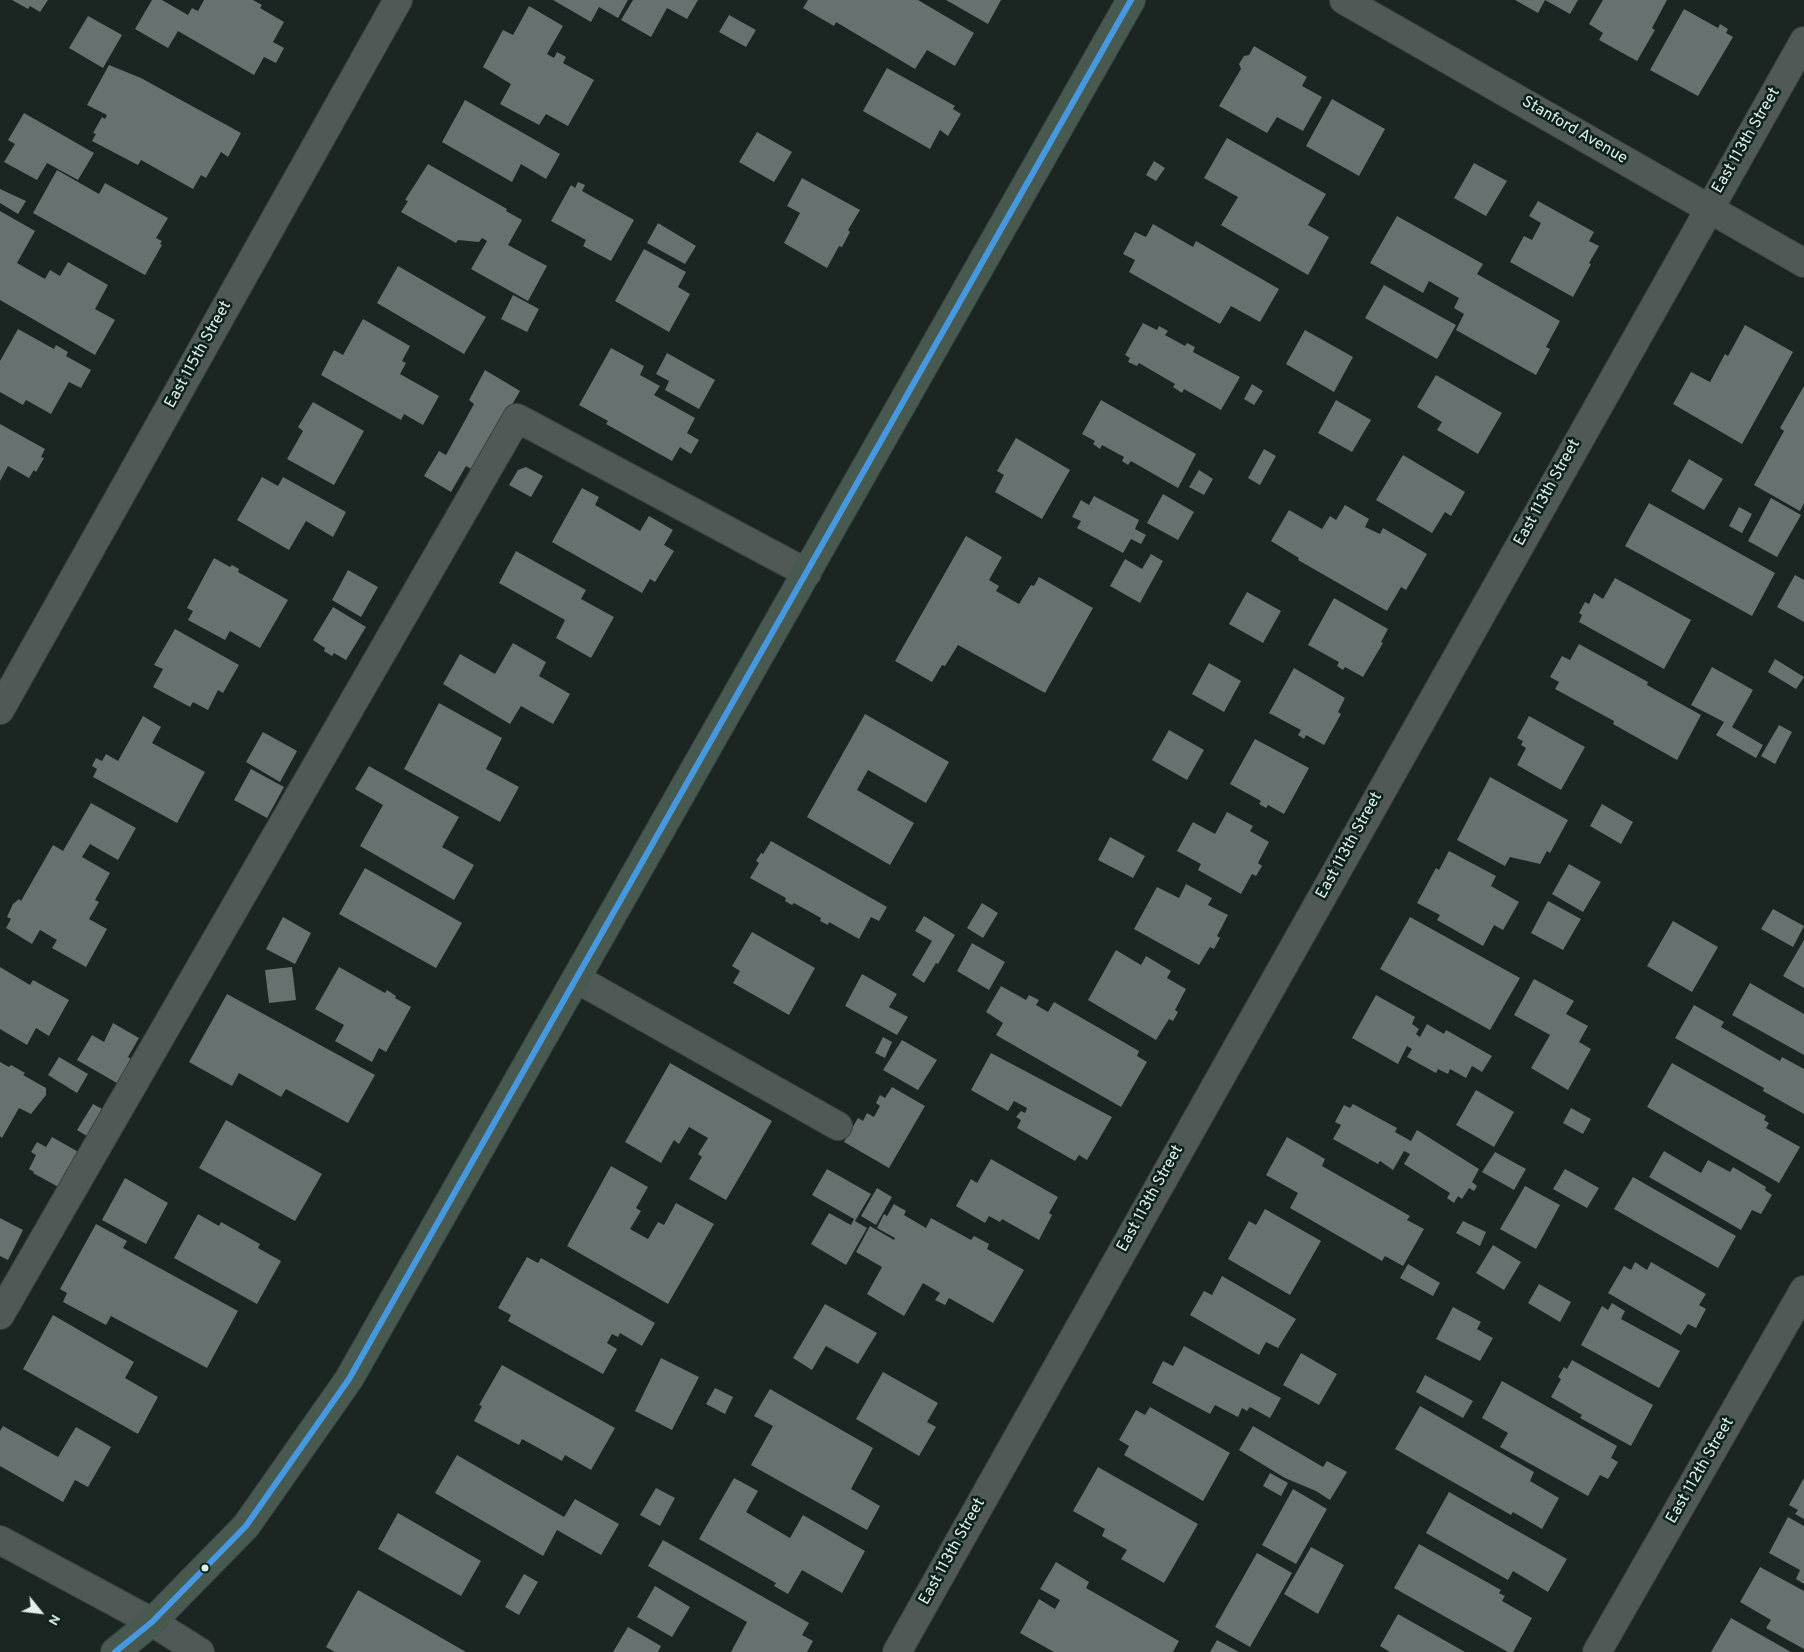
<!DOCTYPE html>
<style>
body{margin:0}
#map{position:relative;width:1804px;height:1652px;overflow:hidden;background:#1b2623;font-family:Overpass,sans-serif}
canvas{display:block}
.north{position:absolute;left:15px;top:1587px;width:50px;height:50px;-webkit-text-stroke:4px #0c211b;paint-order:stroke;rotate:119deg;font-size:14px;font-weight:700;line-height:20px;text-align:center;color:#e1eee9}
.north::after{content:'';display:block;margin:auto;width:18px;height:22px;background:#e1eee9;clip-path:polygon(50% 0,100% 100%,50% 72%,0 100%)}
</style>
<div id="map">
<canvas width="1804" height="1652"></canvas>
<div class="north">N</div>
</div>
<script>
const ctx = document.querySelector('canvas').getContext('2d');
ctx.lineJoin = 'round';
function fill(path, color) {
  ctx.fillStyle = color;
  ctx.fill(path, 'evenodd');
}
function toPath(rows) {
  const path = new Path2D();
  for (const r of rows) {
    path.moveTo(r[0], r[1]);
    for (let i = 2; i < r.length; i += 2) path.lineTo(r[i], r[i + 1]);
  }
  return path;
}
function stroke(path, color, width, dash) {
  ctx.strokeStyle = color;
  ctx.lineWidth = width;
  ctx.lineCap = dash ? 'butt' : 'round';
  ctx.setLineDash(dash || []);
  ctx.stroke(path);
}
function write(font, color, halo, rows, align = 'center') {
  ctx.font = font + ' Overpass,sans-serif';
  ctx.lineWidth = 5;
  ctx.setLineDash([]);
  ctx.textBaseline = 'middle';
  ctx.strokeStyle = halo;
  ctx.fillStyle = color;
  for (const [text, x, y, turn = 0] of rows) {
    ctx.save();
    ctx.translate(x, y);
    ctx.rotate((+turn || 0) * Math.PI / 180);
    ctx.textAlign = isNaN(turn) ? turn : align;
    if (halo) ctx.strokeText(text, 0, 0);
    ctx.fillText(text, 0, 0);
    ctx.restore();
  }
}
fill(toPath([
 [12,0,48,0,40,12,30,6,28,9],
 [152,0,162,0,188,15,192,8,198,11,204,0,253,0,262,5,260,8,284,22,273,42,284,48,276,63,264,57,254,75,178,31,168,48,135,29],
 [553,0,628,0,618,18,599,7,591,22],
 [633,0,698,0,687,19,667,8,651,37,621,20],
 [808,0,918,0,974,33,955,66,927,50,915,69,836,22,834,26,803,8],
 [946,0,1001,0,988,24],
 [1515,0,1578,0,1570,14,1545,0,1538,13],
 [1603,0,1667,0,1652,28,1655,30,1637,61,1599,40,1603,33,1589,24],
 [529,6,563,26,547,54,554,58,557,52,566,57,563,63,594,80,568,126,546,114,539,125,500,104,511,84,483,67,503,30,513,35],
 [1684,9,1718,28,1720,24,1728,29,1726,33,1733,37,1698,96,1650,70],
 [729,15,756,30,746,47,719,32],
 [88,16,122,35,103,68,69,48],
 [1254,46,1307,77,1302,86,1322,97,1303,131,1277,117,1267,133,1219,106,1241,69,1239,64,1244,56,1249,55],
 [109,65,141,78,241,133,228,157,221,152,206,178,201,175,193,189,141,160,138,165,92,141,96,134,93,133,102,117,105,119,107,115,87,105],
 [887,68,955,106,953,109,961,114,948,136,940,130,930,149,863,111],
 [1332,99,1385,129,1359,176,1306,146],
 [465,100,560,154,546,179,521,164,512,182,442,142],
 [24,113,94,153,78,180,47,163,37,180,4,162,15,144,8,140],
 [757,132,792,152,774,182,739,162],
 [1227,138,1326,194,1308,225,1329,237,1308,275,1221,225,1238,197,1204,178],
 [1154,161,1165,168,1156,181,1146,175],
 [1474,163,1507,181,1486,216,1454,198],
 [428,164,507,209,506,211,522,220,508,245,547,266,528,301,471,269,487,241,482,238,479,242,458,240,456,243,401,212,408,201,405,200],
 [57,170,99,194,105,183,168,218,156,238,162,241,160,244,162,245,145,275,33,213],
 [802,178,860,210,848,230,850,232,842,247,839,246,827,268,784,243,800,213,787,206],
 [578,182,585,185,582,191,634,220,611,261,583,246,586,240,551,221,571,185,575,188],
 [0,189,26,201,18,214,0,203],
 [1538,201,1594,232,1589,241,1599,246,1589,263,1591,264,1573,297,1510,262,1524,236,1532,240,1541,223,1529,216],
 [0,211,35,231,17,263,45,279,50,270,60,276,68,262,108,285,95,309,115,320,95,355,0,300],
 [1397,216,1483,264,1477,274,1560,321,1546,347,1550,349,1536,375,1456,330,1464,314,1454,308,1459,298,1429,281,1423,293,1370,263],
 [658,223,696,246,685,264,647,243],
 [1153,224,1193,247,1196,241,1279,289,1260,322,1231,306,1220,324,1129,272,1135,260,1123,254,1135,232,1146,237],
 [644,249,686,272,678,287,690,294,669,332,615,301],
 [398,266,486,317,464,354,377,303],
 [1384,285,1456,325,1437,359,1365,318],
 [513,295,539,309,527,332,501,319],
 [363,319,410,346,402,361,406,363,400,374,439,396,423,425,404,414,401,420,321,375,334,350,343,355],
 [1143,323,1157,330,1159,326,1168,331,1165,335,1185,346,1187,343,1195,347,1193,352,1240,377,1221,410,1184,389,1182,393,1173,387,1175,384,1139,363,1137,366,1128,362,1130,358,1125,355],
 [1745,325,1793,352,1742,444,1673,404,1691,372,1710,382,1725,354,1728,356],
 [18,329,54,349,56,345,68,352,66,356,91,370,81,388,69,382,51,414,26,400,23,405,0,392,0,361],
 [1305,330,1353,357,1334,392,1286,364],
 [611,348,644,366,640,375,660,386,654,395,695,418,687,433,699,440,691,454,680,447,672,461,606,424,608,421,579,405],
 [667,353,715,380,699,409,665,390,669,381,656,374],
 [485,370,520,391,502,422,499,420,471,469,466,466,451,492,424,476,439,451,446,455,474,404,469,400],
 [1436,375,1502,413,1478,454,1437,430,1442,422,1417,407],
 [1252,384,1263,391,1254,405,1244,399],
 [1804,386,1804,503,1800,511,1754,485,1784,431,1780,428],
 [1101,400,1196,454,1178,488,1131,461,1128,465,1122,461,1124,457,1102,445,1100,449,1093,444,1095,441,1082,434],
 [1336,400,1371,420,1352,452,1318,433],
 [313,402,364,431,334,485,287,459,303,431,298,427],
 [0,424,45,449,41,457,44,458,36,472,34,470,29,478,8,466,0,481],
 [1016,438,1070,470,1042,519,995,492,1004,475,997,471],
 [1264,449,1276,456,1260,485,1248,478],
 [1403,455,1465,492,1451,516,1445,512,1432,533,1376,500],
 [1689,459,1723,479,1704,510,1671,491],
 [526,467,543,476,531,497,509,485,518,470],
 [1199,470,1213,479,1204,495,1189,487],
 [262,477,278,486,283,477,346,512,333,537,306,521,289,550,237,520],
 [582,488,599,497,595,505,640,531,649,516,673,530,664,545,674,551,655,582,650,579,642,593,552,542],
 [1163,494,1194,512,1178,540,1147,523],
 [1094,496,1139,520,1135,529,1146,535,1141,544,1131,539,1123,553,1077,528,1081,521,1072,517,1081,500,1089,505],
 [1771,498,1801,515,1777,557,1748,541],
 [1649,503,1775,573,1752,616,1625,546],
 [1345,505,1369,519,1365,527,1380,534,1383,528,1427,554,1406,590,1401,587,1387,611,1298,560,1299,558,1271,541,1289,510,1322,529,1330,516,1336,520],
 [1739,507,1752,514,1742,533,1729,526],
 [966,536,1002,557,989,580,999,586,996,591,1019,604,1031,585,1034,586,1039,577,1093,608,1045,693,958,645,945,666,942,665,932,682,895,661],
 [516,551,586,590,581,599,614,617,591,658,556,638,565,620,499,583],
 [1151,554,1163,561,1140,603,1110,586,1125,559,1142,569],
 [214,558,230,567,232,565,239,569,238,572,288,600,260,648,230,631,225,640,188,620,193,611,187,608],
 [348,570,378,587,361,617,332,600],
 [1795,575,1804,580,1804,622,1777,607],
 [1615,578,1691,620,1664,669,1579,622,1582,615,1579,613,1585,602,1589,604,1594,593,1603,599],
 [1247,592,1281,611,1263,643,1229,624],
 [1334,598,1388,629,1381,642,1383,643,1363,677,1345,667,1343,670,1337,666,1339,662,1308,645],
 [333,607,366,627,346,660,334,653,332,656,324,651,325,648,313,640],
 [175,629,239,665,223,693,218,690,208,710,193,702,190,707,153,687,163,669,154,665],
 [513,643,546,662,539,676,570,694,553,724,521,706,510,724,443,684,460,654,495,674],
 [1579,644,1648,682,1647,685,1701,715,1677,760,1613,724,1614,721,1555,689,1559,682,1550,677,1562,656,1570,660],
 [1775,659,1804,677,1796,689,1768,672],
 [1209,663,1241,681,1224,712,1192,694],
 [1712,667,1753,690,1732,727,1763,745,1756,758,1716,735,1724,722,1691,705],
 [1294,668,1345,698,1338,712,1341,714,1324,745,1306,735,1304,739,1298,735,1301,730,1269,713],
 [439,703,502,738,486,769,519,787,500,822,404,769],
 [865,714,949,762,926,803,868,770,857,790,914,823,890,865,807,817],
 [143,716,161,727,152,743,205,772,177,823,93,777,97,769,92,766,96,758,102,761,106,754,118,761],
 [1529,716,1585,747,1561,790,1517,765,1526,748,1521,745,1523,741,1517,738],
 [1779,725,1792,732,1775,764,1761,756],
 [1169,730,1204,750,1187,780,1152,760],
 [263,732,297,751,280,782,246,762],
 [1255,739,1309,768,1284,814,1268,805,1266,808,1259,804,1261,801,1230,784],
 [369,766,459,817,442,847,474,865,454,900,360,846,383,805,355,789],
 [251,769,284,787,267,818,234,800],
 [1490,777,1568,820,1550,853,1547,851,1540,864,1510,857,1505,866,1457,840],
 [91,803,136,828,118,860,90,844,82,857,110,873,95,900,99,902,89,919,107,929,86,967,52,948,57,940,40,930,32,944,6,928,11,919,7,917,13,904,19,899,21,901,53,845,63,851],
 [1602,804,1633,822,1621,844,1590,826],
 [1227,812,1253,826,1250,831,1269,842,1258,863,1262,866,1256,876,1252,874,1241,894,1198,870,1201,864,1177,851,1193,822,1215,834],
 [1110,837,1145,856,1133,878,1098,860],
 [771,841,887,907,879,921,871,917,859,939,829,922,828,925,820,921,821,918,794,903,792,905,785,901,786,898,750,878,759,863,756,861,761,853,763,854],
 [1449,851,1496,876,1491,886,1519,902,1503,930,1494,925,1483,946,1437,920,1440,915,1417,903,1436,868,1439,870],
 [1569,864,1601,882,1583,912,1552,894],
 [365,868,462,923,436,968,339,914],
 [1186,884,1212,898,1208,905,1228,915,1217,936,1220,938,1214,949,1210,947,1199,965,1134,929,1157,887,1179,898],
 [1548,901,1581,919,1563,950,1531,933],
 [982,903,998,913,983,938,967,928],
 [1773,909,1804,926,1793,947,1761,929],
 [924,916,955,935,938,964,936,963,924,983,912,975,932,941,915,931],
 [283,917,311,933,295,964,266,949],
 [1410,917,1520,978,1490,1030,1380,969],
 [1673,921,1718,947,1692,992,1647,966],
 [752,932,815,968,789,1015,733,983,740,971,732,966],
 [1804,940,1804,988,1783,976],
 [972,943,1005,962,989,990,957,971],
 [1116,950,1141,965,1146,956,1171,971,1167,978,1186,989,1175,1010,1178,1012,1173,1021,1169,1019,1156,1040,1088,1000],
 [0,967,30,985,33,980,69,1000,49,1036,36,1028,27,1045,0,1029],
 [292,967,296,1000,269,1003,265,970],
 [339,967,385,993,387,990,396,996,395,998,411,1007,386,1052,379,1048,372,1062,335,1041,344,1025,315,1009],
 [862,974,897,994,889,1007,908,1017,897,1035,845,1006],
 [1534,979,1574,1001,1566,1014,1588,1026,1579,1042,1591,1049,1568,1090,1531,1068,1550,1035,1514,1015],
 [1750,983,1804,1014,1804,1055,1732,1015],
 [1001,986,1026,1000,1029,995,1039,1000,1036,1005,1048,1012,1054,1002,1139,1051,1137,1056,1147,1062,1121,1107,996,1035,1003,1023,986,1012],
 [227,994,375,1075,348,1123,286,1089,281,1097,239,1073,232,1086,189,1062],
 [1376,995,1415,1017,1412,1024,1419,1029,1416,1034,1420,1037,1427,1024,1444,1034,1446,1030,1492,1056,1482,1072,1472,1066,1466,1078,1450,1069,1448,1074,1438,1069,1436,1073,1407,1057,1412,1049,1407,1046,1398,1064,1352,1038],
 [1694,1005,1724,1022,1721,1027,1780,1061,1782,1057,1804,1069,1804,1114,1763,1091,1764,1088,1675,1038],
 [113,1023,139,1038,128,1057,131,1059,117,1083,77,1060,92,1035,104,1042],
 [883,1037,892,1042,885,1058,875,1053],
 [902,1040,937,1060,918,1090,883,1070],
 [991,1053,1112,1117,1087,1160,1079,1155,1075,1161,1017,1128,1021,1120,1016,1117,1021,1111,1025,1113,1027,1108,1014,1101,1008,1111,971,1090],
 [59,1057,88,1074,77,1093,48,1075],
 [0,1062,9,1067,11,1065,25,1073,23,1075,46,1088,46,1095,31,1114,19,1108,2,1138,0,1136],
 [670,1063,772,1121,726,1200,689,1179,702,1157,698,1154,708,1138,689,1127,679,1144,674,1140,661,1163,625,1142],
 [1672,1063,1766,1116,1764,1120,1769,1123,1766,1128,1800,1147,1779,1183,1647,1107],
 [892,1087,925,1106,889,1168,844,1142,858,1118,863,1121,867,1113,874,1117,880,1106,876,1103,880,1095,885,1098],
 [1476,1090,1514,1112,1494,1147,1456,1125],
 [93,1104,106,1111,99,1116,87,1136,77,1130],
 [1353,1104,1397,1128,1395,1132,1411,1141,1417,1130,1479,1169,1472,1182,1477,1186,1474,1191,1469,1188,1462,1199,1458,1196,1454,1203,1447,1198,1450,1193,1404,1164,1410,1154,1404,1151,1393,1170,1380,1161,1378,1164,1333,1139,1341,1125,1335,1122,1344,1105,1350,1108],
 [1571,1108,1591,1119,1583,1134,1563,1123],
 [226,1120,322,1174,295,1221,199,1168],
 [52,1137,82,1154,62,1189,33,1173,34,1172,29,1169,36,1155,31,1152,37,1142,46,1147],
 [1287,1137,1325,1159,1322,1166,1410,1216,1407,1220,1424,1229,1403,1266,1385,1256,1382,1261,1290,1208,1298,1193,1266,1175],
 [1664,1151,1701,1173,1708,1160,1730,1172,1733,1167,1766,1187,1765,1190,1772,1195,1761,1214,1752,1210,1741,1230,1649,1177],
 [1495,1152,1526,1169,1514,1190,1482,1172],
 [991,1159,1058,1197,1049,1213,1052,1215,1039,1240,1002,1219,1000,1222,989,1216,985,1223,956,1206,971,1179,977,1183],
 [611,1166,648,1187,636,1208,641,1211,630,1229,648,1239,658,1222,664,1225,676,1203,714,1224,668,1304,567,1246],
 [827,1169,871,1194,855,1221,867,1228,846,1265,811,1244,829,1213,851,1225,854,1219,812,1195],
 [1565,1169,1599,1188,1587,1208,1553,1189],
 [1633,1177,1736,1236,1718,1268,1614,1209],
 [125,1178,168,1203,146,1244,102,1220],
 [1525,1186,1560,1205,1536,1249,1500,1229],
 [877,1188,892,1197,876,1225,861,1216],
 [894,1204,906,1211,904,1215,926,1228,931,1218,971,1240,974,1236,989,1244,987,1249,1024,1270,993,1323,949,1298,945,1305,935,1300,940,1293,923,1283,904,1316,867,1294,882,1267,856,1252,870,1226,894,1240,895,1238,877,1228,884,1214,887,1216],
 [1265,1209,1321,1241,1290,1295,1228,1259,1249,1221,1256,1225],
 [198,1214,219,1226,221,1222,260,1244,258,1248,281,1261,257,1304,174,1258],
 [0,1218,23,1230,8,1260,0,1256],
 [1463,1221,1486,1232,1480,1246,1456,1233],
 [96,1224,127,1241,123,1248,238,1311,207,1368,111,1316,106,1325,63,1302,67,1293,60,1289],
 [1493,1245,1521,1262,1504,1290,1476,1273],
 [527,1257,538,1263,541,1258,655,1323,642,1346,620,1333,618,1337,612,1334,607,1343,617,1349,603,1374,508,1321,511,1315,498,1308],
 [1635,1262,1647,1270,1651,1262,1706,1294,1699,1305,1706,1309,1696,1328,1688,1324,1681,1335,1608,1293,1624,1266,1631,1270],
 [1408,1264,1440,1283,1433,1296,1400,1278],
 [1222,1276,1296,1319,1278,1348,1266,1342,1259,1355,1190,1315,1204,1291,1212,1295],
 [1539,1284,1571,1302,1560,1322,1528,1303],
 [1612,1303,1625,1311,1621,1319,1680,1351,1659,1388,1581,1345,1602,1306,1608,1310],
 [825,1304,877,1333,858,1364,826,1346,812,1370,793,1358],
 [1453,1307,1481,1322,1477,1329,1493,1338,1480,1361,1436,1339],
 [53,1315,134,1362,125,1378,158,1397,138,1434,23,1369],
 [1184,1346,1281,1398,1270,1418,1250,1407,1247,1411,1242,1408,1238,1417,1215,1405,1210,1414,1152,1383,1163,1361,1173,1366],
 [1301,1353,1337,1374,1319,1405,1283,1385],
 [661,1358,699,1377,672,1430,635,1411],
 [1572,1360,1653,1405,1631,1446,1580,1418,1582,1415,1551,1397,1561,1379,1558,1377,1564,1367,1567,1369],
 [502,1365,615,1428,591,1470,565,1455,562,1461,522,1439,519,1445,474,1421,482,1406,479,1405],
 [883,1372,938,1403,927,1422,936,1427,919,1456,856,1419],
 [1425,1375,1473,1401,1463,1418,1416,1392],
 [1502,1381,1617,1446,1611,1458,1618,1462,1608,1479,1600,1475,1588,1496,1500,1447,1508,1433,1482,1418],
 [715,1388,733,1397,725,1414,706,1404],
 [770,1389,873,1448,851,1489,880,1506,867,1530,751,1465,773,1426,754,1416],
 [1420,1406,1534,1472,1530,1481,1559,1498,1542,1529,1513,1512,1511,1515,1395,1449],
 [1150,1407,1230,1453,1203,1501,1124,1455,1129,1446,1119,1440,1136,1410,1145,1415],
 [3,1426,58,1457,76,1427,111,1447,88,1487,75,1480,63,1502,0,1466,0,1431],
 [1253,1426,1323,1467,1327,1461,1347,1472,1330,1500,1316,1491,1285,1478,1239,1450],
 [457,1455,564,1517,575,1499,619,1524,601,1555,557,1530,543,1556,435,1493],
 [1098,1467,1198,1524,1164,1583,1121,1559,1127,1550,1102,1536,1105,1529,1073,1511],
 [1270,1473,1288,1483,1281,1496,1263,1486],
 [734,1478,758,1491,746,1512,790,1538,803,1515,865,1551,842,1593,802,1570,788,1594,774,1586,776,1583,699,1539],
 [1804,1478,1804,1519,1795,1514,1798,1510,1789,1505],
 [656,1488,675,1498,660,1526,640,1515],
 [1293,1489,1327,1509,1296,1564,1262,1545],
 [1449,1492,1567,1559,1548,1592,1513,1571,1508,1580,1426,1533],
 [398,1513,481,1561,461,1596,378,1549],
 [1788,1517,1804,1526,1804,1584,1796,1579,1800,1570,1769,1553],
 [663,1540,809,1623,802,1635,813,1641,807,1652,731,1652,747,1622,648,1566],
 [1419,1544,1501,1590,1499,1593,1505,1596,1502,1601,1532,1618,1513,1652,1508,1652,1394,1588],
 [1311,1547,1344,1565,1318,1614,1284,1594],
 [1257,1553,1292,1573,1250,1647,1215,1627],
 [1056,1562,1089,1582,1086,1588,1179,1641,1173,1652,1054,1652,1020,1633,1039,1599,1055,1609,1060,1600,1040,1589],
 [1760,1567,1804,1591,1804,1649,1766,1628,1771,1620,1740,1602],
 [524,1574,538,1582,519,1615,505,1607],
 [655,1586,690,1607,672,1637,637,1617],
 [358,1590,466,1652,335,1652,326,1647],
 [1398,1614,1465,1652,1390,1652,1380,1646],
 [1731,1618,1791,1652,1711,1652],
 [628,1627,661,1646,658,1652,613,1652],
 [1217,1640,1239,1652,1210,1652]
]), '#67716f');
const minor = toPath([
 [1344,0,1804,263],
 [0,710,398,0],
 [577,979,838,1126],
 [0,1315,517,418,807,573],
 [0,1540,152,1622,200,1652],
 [897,1652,1804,41],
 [1597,1652,1804,1290]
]);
const major = toPath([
 [115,1652,152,1622,246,1526,349,1379,1131,0]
]);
stroke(minor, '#3a4340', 30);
stroke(major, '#3a4340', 30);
stroke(minor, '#515956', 28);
stroke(major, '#485950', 28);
stroke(toPath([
 [115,1652,152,1622,246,1526,349,1379,1131,0]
]), '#4699e1', 6);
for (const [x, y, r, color] of [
 [205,1568,4.5,"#e1eee9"]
]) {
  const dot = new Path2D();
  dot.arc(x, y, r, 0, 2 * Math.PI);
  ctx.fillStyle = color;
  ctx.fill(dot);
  stroke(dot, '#0c211b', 2);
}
write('16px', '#e1eee9', '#0c211b', [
 ["Stanford Avenue",1574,131,30],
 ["East 113th Street",1747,141,-60],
 ["East 115th Street",199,355,-61],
 ["East 113th Street",1548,493,-61],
 ["East 113th Street",1350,846,-61],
 ["East 113th Street",1151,1199,-61],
 ["East 112th Street",1701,1471,-60],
 ["East 113th Street",953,1552,-61]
]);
</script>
